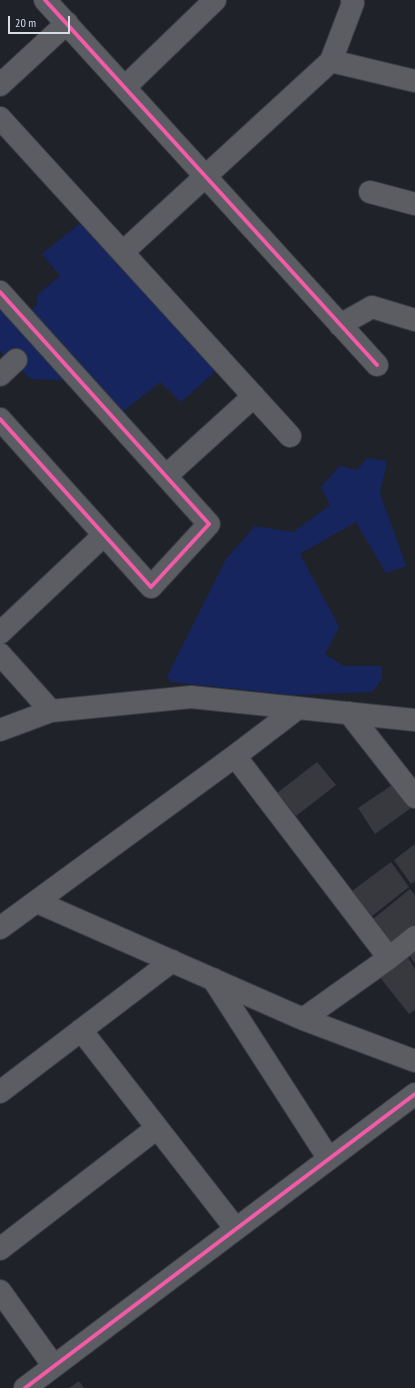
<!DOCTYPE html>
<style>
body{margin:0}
#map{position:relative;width:415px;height:1388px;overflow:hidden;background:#202229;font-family:"PT Sans Narrow",sans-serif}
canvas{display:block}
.scale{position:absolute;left:8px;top:16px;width:62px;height:18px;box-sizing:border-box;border:2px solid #d8dce4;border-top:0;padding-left:5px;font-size:12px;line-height:14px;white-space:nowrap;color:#d8dce4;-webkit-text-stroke:3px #1c212d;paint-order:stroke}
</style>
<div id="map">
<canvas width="415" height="1388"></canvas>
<div class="scale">20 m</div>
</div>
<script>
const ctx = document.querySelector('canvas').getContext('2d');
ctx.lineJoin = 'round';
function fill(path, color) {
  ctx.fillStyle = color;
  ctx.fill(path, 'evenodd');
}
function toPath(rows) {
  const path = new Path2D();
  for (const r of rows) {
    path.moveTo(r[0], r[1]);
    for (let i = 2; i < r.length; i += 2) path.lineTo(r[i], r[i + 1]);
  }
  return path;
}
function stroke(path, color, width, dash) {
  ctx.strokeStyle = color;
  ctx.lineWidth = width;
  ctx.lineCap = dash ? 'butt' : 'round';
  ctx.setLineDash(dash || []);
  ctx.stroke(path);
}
fill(toPath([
 [84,220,218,369,181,402,160,382,105,426,65,380,31,379,0,351,0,309,1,308,15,326,36,306,38,294,60,276,42,254],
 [367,458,387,461,380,493,406,566,386,573,356,522,300,554,339,627,325,654,344,666,382,666,382,679,372,692,293,695,171,682,167,676,226,559,255,526,293,532,330,505,321,487,339,466,357,470]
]), '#16255e');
fill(toPath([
 [317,762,336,785,296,816,277,793],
 [398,781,415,805,375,834,358,808],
 [415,844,415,881,411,884,394,860],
 [391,862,409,887,372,916,352,891],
 [410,889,415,895,415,926,391,944,373,919],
 [415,947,415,964,407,952],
 [407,956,415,969,415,1010,409,1014,379,976],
 [79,1381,84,1388,69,1388]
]), '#37393f');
const street = toPath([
 [45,0,377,365],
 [331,61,415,81],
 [0,85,67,23],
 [125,87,215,0],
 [0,118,290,436],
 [370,192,415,204],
 [123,252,331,61,353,3,352,0],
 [0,292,209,524,151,587,0,419],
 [340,325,372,307,415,320],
 [0,375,16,360],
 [166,476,254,396],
 [0,633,104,535],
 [0,654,51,711],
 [349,713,415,797],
 [0,730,51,711,191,697,415,720],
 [235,756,389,958],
 [37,902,303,1019,415,1061],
 [0,928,235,756,298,708],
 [213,979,329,1159],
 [303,1019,389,958,415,937],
 [81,1030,236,1229],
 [0,1092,172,961],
 [0,1249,157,1128],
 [0,1291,53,1365],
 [25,1388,415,1094]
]);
stroke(street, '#3c3e43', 24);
stroke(street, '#5b5d63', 22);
stroke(toPath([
 [45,0,377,365],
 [0,292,209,524,151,587,0,419],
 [25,1388,415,1094]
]), '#f35aa7', 4);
</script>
